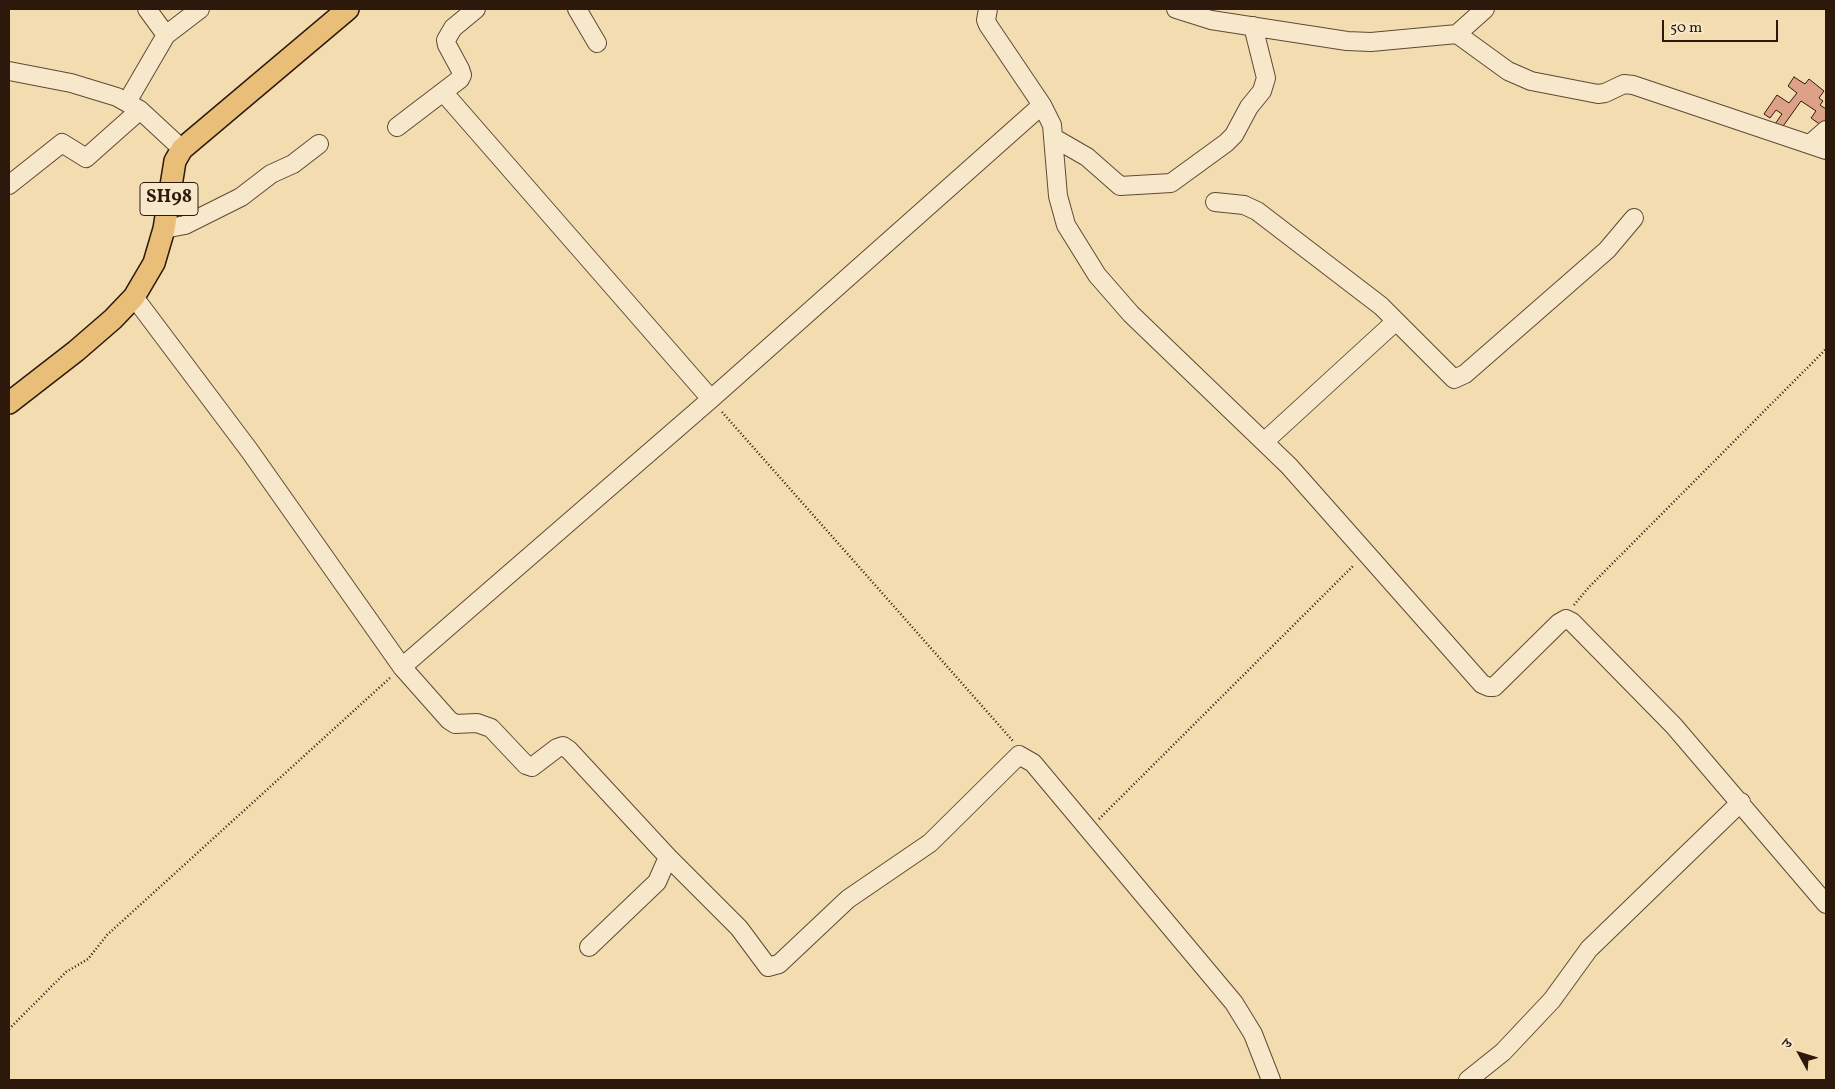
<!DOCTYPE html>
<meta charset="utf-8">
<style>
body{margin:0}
#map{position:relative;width:1835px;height:1089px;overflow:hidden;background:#f2dcb0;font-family:Vollkorn,"Noto Serif Devanagari",serif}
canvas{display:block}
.frame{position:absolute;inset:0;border:10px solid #2c190b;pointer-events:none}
.north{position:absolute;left:1775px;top:1029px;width:50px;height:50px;-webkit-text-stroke:4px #f7e8cc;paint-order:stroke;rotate:309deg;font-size:14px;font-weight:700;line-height:20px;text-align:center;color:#2c190b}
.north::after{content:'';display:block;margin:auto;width:18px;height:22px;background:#2c190b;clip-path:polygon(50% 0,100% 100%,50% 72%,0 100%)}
.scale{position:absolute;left:1662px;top:20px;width:116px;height:22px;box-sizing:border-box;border:2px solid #2c190b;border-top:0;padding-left:6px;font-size:15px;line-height:18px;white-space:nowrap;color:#2c190b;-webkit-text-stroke:4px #f7e8cc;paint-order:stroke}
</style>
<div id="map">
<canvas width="1835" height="1089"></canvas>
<div class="frame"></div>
<div class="north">उ</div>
<div class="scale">50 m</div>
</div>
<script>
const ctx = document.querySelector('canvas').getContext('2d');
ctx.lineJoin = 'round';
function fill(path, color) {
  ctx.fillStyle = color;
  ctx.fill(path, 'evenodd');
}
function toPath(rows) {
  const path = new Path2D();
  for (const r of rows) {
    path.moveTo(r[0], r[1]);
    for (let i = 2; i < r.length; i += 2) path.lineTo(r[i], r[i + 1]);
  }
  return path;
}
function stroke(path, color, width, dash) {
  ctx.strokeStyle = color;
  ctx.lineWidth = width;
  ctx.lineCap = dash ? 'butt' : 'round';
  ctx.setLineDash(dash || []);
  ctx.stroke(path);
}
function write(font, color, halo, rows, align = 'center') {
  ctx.font = font + ' Vollkorn,serif';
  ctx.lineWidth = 5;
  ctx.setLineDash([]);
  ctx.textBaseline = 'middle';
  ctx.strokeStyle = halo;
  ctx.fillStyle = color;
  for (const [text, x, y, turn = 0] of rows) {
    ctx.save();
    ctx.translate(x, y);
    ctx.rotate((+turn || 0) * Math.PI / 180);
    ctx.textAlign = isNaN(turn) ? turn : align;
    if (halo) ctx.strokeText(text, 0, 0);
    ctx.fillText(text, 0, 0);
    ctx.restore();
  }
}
const building = toPath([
 [1794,77,1805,84,1809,79,1824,91,1819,98,1823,101,1820,105,1826,109,1825,128,1811,118,1816,111,1801,101,1781,129,1775,124,1782,114,1776,110,1770,118,1764,114,1777,95,1789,103,1797,93,1788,86,1794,77]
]);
fill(building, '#dda188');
stroke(building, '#2c190b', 1);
const minor = toPath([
 [147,9,166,35],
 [577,9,597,43],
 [988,9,986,20,988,25,1042,105,1052,125,1058,196,1066,225,1097,275,1131,314,1289,466,1482,684,1489,687,1494,687,1559,623,1566,619,1572,622,1674,726,1826,904],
 [1176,9,1211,20,1347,41,1371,42,1457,34,1508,71,1531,81,1598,94,1605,93,1624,84,1633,85,1826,150],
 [1457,34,1485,9],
 [9,71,71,83,117,97,140,110,182,149],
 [444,93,711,399],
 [127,102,166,35,200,9],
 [397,127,460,79,462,75,460,69,447,45,446,40,453,28,476,9],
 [1054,138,1087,157,1120,186,1171,183,1226,143,1234,135,1249,107,1262,91,1266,78,1253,26],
 [1810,144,1826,130],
 [9,185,62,143,86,158,140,110],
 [1215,202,1244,205,1257,211,1381,306,1454,379,1465,374,1607,250,1634,218],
 [164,229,185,225,241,197,271,174,293,164,319,144],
 [134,297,249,450,402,667,449,720,455,724,477,723,491,728,526,765,532,767,557,748,563,746,569,750,668,857,739,928,768,967,779,964,848,899,930,843,1019,755,1033,763,1234,1003,1253,1034,1271,1080],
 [1265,441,1396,321],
 [402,667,711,399,1042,105],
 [589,947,657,882,668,857],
 [1468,1080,1503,1052,1552,1000,1589,949,1741,802]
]);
const major = toPath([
 [9,403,76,351,113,319,134,297,154,263,164,229,175,161,182,149,348,9]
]);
stroke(minor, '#5e4a34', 20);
stroke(major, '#2c190b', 24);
stroke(toPath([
 [722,412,1013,741],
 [1574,605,1589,587,1826,349],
 [1099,819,1354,565],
 [9,1029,66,972,88,959,107,935,391,677]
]), '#2c190b', 2.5, [1, 2.5]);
stroke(minor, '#f7e8cc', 18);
stroke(major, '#e9be78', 21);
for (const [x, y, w] of [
 [169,199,58]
]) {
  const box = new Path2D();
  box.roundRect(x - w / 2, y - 16.5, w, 33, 4);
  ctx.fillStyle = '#f7e8cc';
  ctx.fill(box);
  stroke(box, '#2c190b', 1);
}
write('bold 19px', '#2c190b', null, [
 ["SH98",169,199]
]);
</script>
